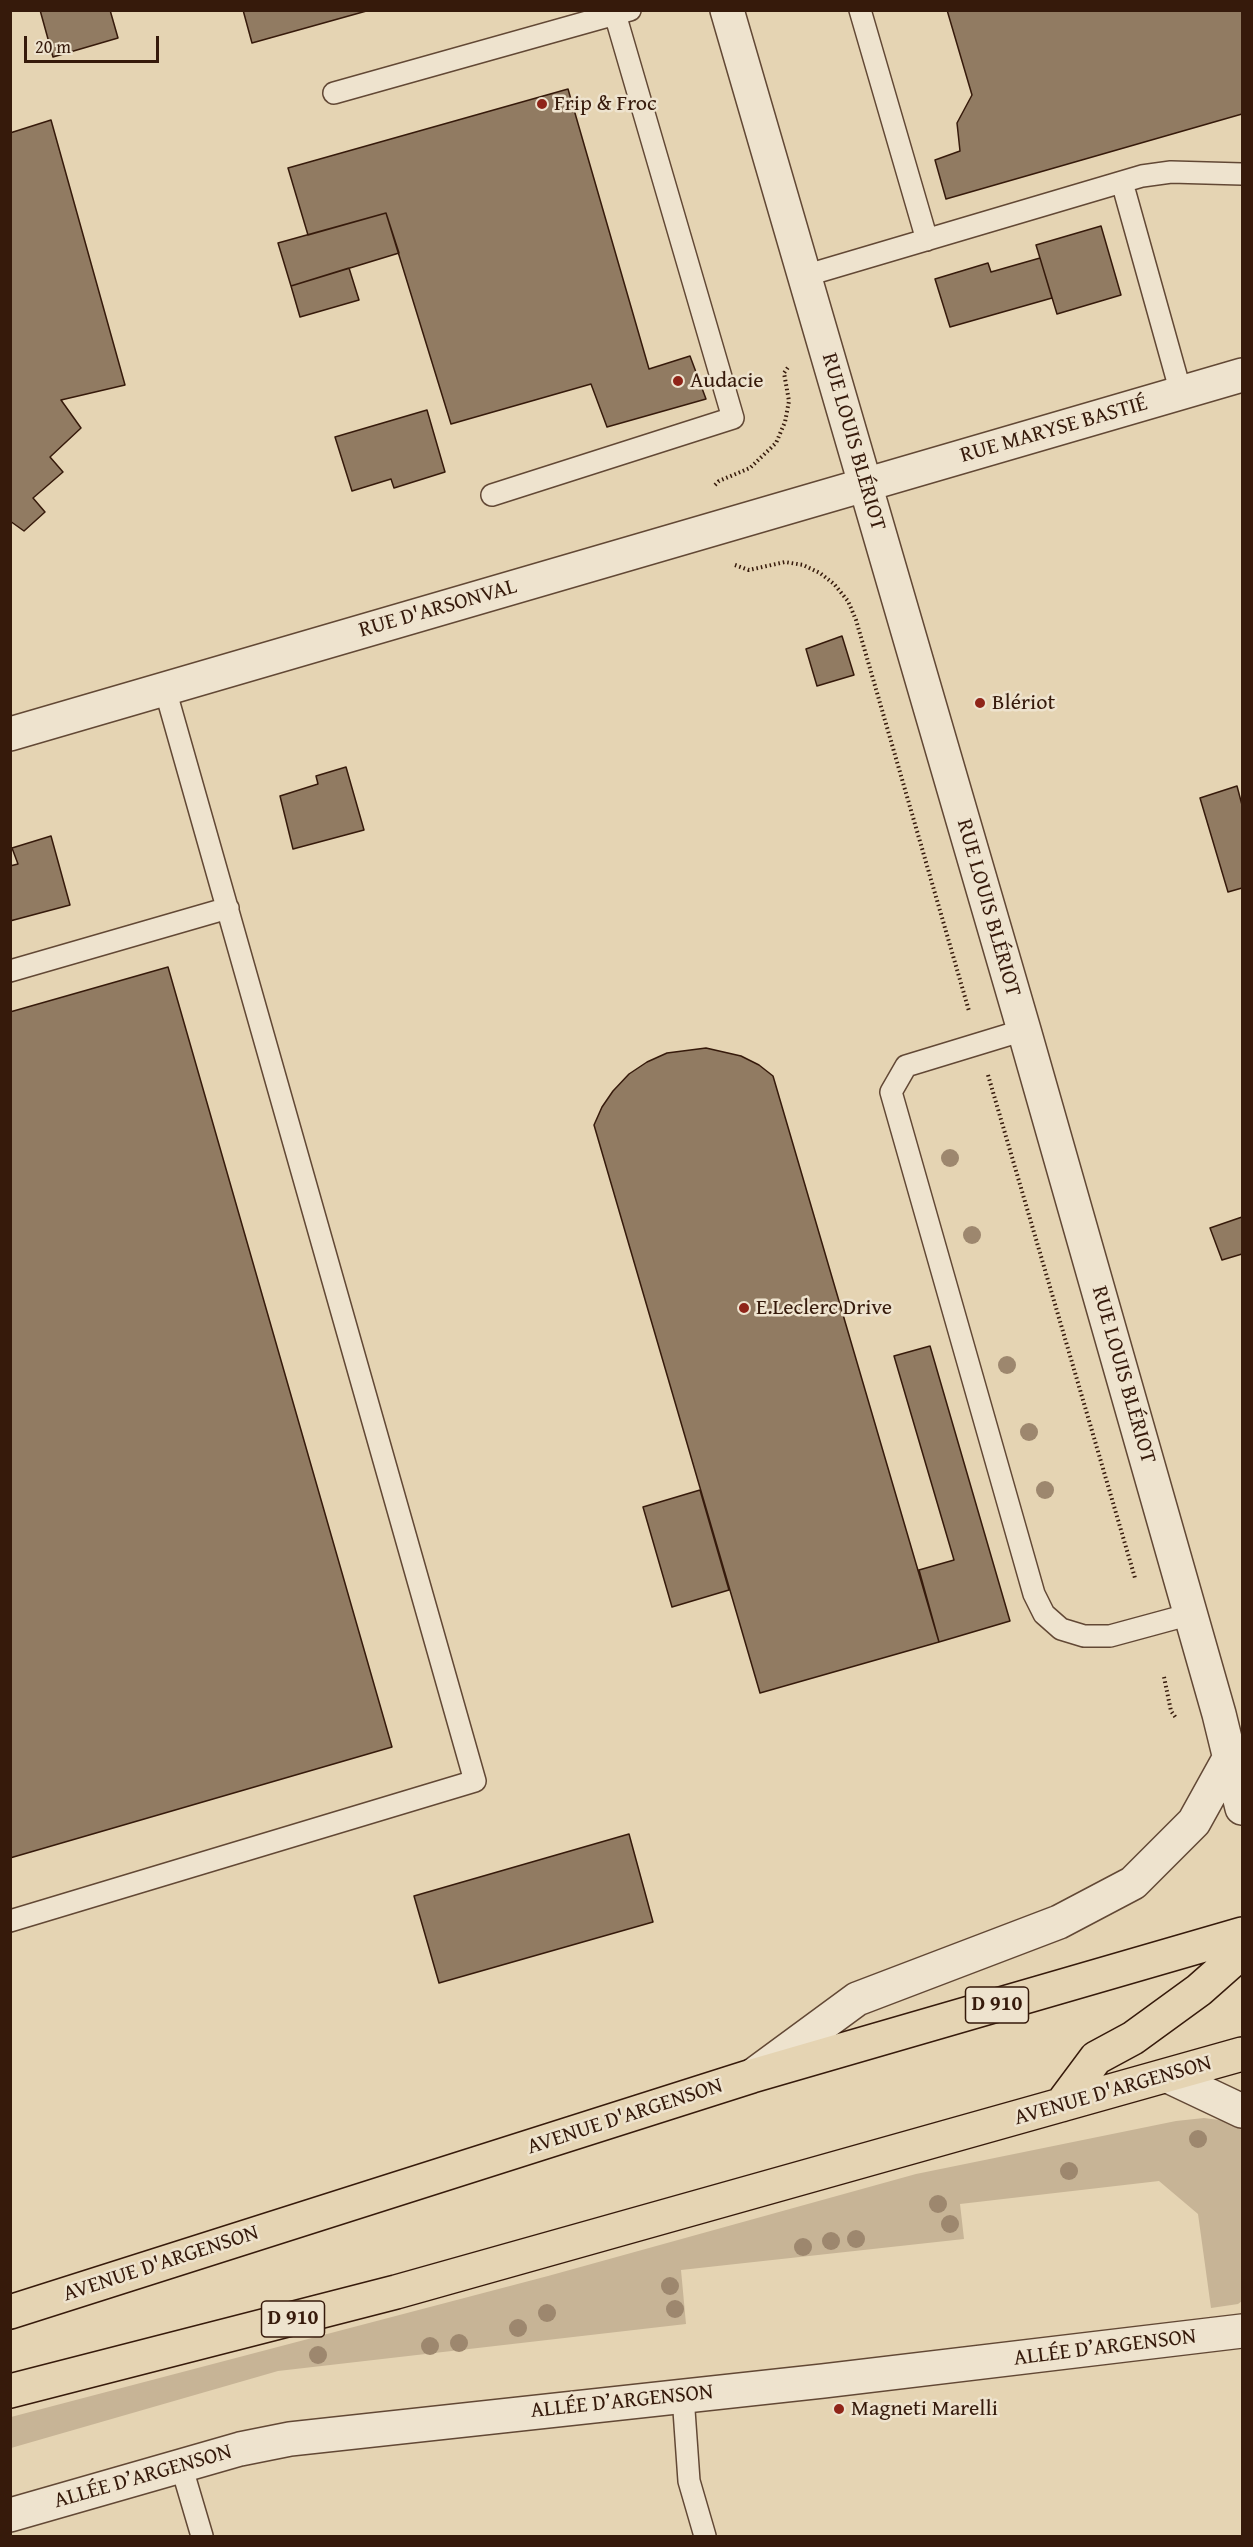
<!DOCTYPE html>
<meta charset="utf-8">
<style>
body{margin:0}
#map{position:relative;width:1253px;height:2547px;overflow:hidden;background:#e5d4b3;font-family:"Gentium Book Plus",serif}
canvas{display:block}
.frame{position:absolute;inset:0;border:12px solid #361a0b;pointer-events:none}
.scale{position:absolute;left:24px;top:36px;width:135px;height:27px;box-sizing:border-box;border:3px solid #361a0b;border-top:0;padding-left:8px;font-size:18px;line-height:21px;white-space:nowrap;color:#361a0b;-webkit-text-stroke:4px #eee3ce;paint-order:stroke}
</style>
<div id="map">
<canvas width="1253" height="2547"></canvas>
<div class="frame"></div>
<div class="scale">20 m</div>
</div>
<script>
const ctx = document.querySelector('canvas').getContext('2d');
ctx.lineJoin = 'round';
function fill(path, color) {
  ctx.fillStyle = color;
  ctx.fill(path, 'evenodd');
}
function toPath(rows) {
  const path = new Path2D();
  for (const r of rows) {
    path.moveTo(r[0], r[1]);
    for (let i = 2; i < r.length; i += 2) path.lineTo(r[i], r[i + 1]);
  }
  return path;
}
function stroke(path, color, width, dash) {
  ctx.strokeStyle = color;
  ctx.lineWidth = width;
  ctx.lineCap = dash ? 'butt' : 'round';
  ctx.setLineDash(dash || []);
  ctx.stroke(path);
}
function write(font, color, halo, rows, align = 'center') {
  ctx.font = font + ' "Gentium Book Plus",serif';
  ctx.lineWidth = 5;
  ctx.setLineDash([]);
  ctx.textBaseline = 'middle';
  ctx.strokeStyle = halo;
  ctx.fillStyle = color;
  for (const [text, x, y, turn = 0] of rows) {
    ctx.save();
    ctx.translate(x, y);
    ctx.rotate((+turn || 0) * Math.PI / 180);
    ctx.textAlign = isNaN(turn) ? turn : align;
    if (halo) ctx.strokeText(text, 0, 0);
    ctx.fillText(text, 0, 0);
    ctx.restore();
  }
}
fill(toPath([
 [1204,2118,1227,2121,1242,2126,1242,2301,1238,2304,1211,2308,1198,2214,1159,2181,960,2204,964,2239,681,2270,686,2324,278,2371,11,2448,11,2417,548,2276,916,2174,1176,2121]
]), '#c7b496');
const building = toPath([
 [40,10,110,10,118,38,53,57,40,10],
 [243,10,370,10,252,43,243,10],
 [947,10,1242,10,1242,114,946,199,935,160,960,151,957,123,972,95,947,10],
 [568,89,649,369,690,356,706,399,607,427,591,384,451,424,386,213,308,235,288,168,568,89],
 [51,120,125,385,61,400,81,428,50,457,63,472,33,498,45,512,24,531,10,521,10,133,51,120],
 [386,213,399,253,291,286,278,243,386,213],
 [1101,226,1121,295,1057,314,1036,245,1101,226],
 [1040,258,1052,298,950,327,935,279,988,263,991,272,1040,258],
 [349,268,359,300,300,317,291,286,349,268],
 [427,410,445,472,394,488,391,479,352,491,335,437,427,410],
 [842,636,854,675,817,686,806,649,842,636],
 [346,767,364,830,293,849,280,796,318,784,316,776,346,767],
 [1237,786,1242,805,1242,888,1228,892,1200,798,1237,786],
 [51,836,70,905,10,921,10,866,18,864,12,848,51,836],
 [168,967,392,1747,10,1858,10,1012,168,967],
 [706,1048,741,1056,759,1065,773,1076,939,1642,760,1693,594,1125,602,1107,613,1091,629,1074,647,1062,667,1053,706,1048],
 [1242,1217,1242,1254,1222,1260,1210,1228,1242,1217],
 [930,1346,1010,1621,939,1642,919,1570,954,1560,894,1356,930,1346],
 [700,1490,729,1590,672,1607,643,1507,700,1490],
 [629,1834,653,1922,439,1983,414,1896,629,1834]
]);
fill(building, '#917b62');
stroke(building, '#361a0b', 1.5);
const service = toPath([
 [860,10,927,240],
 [334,93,630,10],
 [1122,182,1181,393],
 [804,276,1142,176,1171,172,1242,174],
 [492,495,733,418,615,14],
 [10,971,228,908],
 [1024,1030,906,1066,891,1092,1034,1594,1044,1614,1061,1629,1084,1636,1110,1636,1191,1614],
 [10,1921,475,1781,165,689],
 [683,2396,689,2481,705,2536],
 [181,2465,202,2536]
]);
const minor = toPath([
 [727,10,1024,1030,1219,1714,1242,1808],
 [10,734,1242,375],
 [755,2074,857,1999,1059,1922,1133,1883,1194,1822,1230,1757],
 [1168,2076,1242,2111],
 [10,2515,240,2449,290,2439,823,2381,1242,2331]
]);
const primary = toPath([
 [1061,2105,1096,2058,1133,2038,1199,1990,1242,1952],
 [10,2312,752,2076,1242,1934],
 [10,2391,396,2292,1242,2054]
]);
stroke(service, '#624835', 24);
stroke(minor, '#624835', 36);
stroke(primary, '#361a0b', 36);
stroke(toPath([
 [715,485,719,481,750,468,776,443,785,422,789,401,784,373,789,366],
 [735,565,749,570,785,562,803,565,820,573,834,584,848,601,856,620,969,1011],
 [988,1075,1135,1578],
 [1164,1677,1171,1711,1176,1718]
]), '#361a0b', 4, [1.5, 3]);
stroke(service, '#eee3ce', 21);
stroke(minor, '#eee3ce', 33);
stroke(primary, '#e5d4b3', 33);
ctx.fillStyle = '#9d876e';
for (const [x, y] of [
 [950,1158],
 [972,1235],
 [1007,1365],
 [1029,1432],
 [1045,1490],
 [1198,2139],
 [1069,2171],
 [938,2204],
 [950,2224],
 [856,2239],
 [831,2241],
 [803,2247],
 [670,2286],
 [675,2309],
 [547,2313],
 [518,2328],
 [459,2343],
 [430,2346],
 [318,2355]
]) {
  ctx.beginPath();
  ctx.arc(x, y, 9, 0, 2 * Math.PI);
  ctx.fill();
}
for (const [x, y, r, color] of [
 [542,104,6,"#8f2418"],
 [678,381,6,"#8f2418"],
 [980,703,6,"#8f2418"],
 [744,1308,6,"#8f2418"],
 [839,2409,6,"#8f2418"]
]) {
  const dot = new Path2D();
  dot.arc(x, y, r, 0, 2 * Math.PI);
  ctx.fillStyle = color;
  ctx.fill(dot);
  stroke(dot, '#eee3ce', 2);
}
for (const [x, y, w] of [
 [997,2005,63],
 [293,2319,63]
]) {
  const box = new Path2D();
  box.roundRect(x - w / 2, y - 18, w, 36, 4.5);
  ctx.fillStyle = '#eee3ce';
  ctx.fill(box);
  stroke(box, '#361a0b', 1.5);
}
write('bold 21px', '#361a0b', null, [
 ["D 910",997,2005],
 ["D 910",293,2319]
]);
write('22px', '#361a0b', '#eee3ce', [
 ["Frip & Froc",554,104],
 ["Audacie",690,381],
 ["Blériot",992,703],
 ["E.Leclerc Drive",756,1308],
 ["Magneti Marelli",851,2409]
], 'left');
write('22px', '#361a0b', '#eee3ce', [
 ["RUE MARYSE BASTIÉ",1054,430,-16],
 ["RUE LOUIS BLÉRIOT",853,442,74],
 ["RUE D'ARSONVAL",438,609,-16],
 ["RUE LOUIS BLÉRIOT",988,908,74],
 ["RUE LOUIS BLÉRIOT",1123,1375,74],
 ["AVENUE D'ARGENSON",1113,2091,-16],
 ["AVENUE D'ARGENSON",625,2117,-18],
 ["AVENUE D'ARGENSON",161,2264,-18],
 ["ALLÉE D’ARGENSON",1105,2348,-7],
 ["ALLÉE D’ARGENSON",622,2402,-6],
 ["ALLÉE D’ARGENSON",143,2477,-16]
]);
</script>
